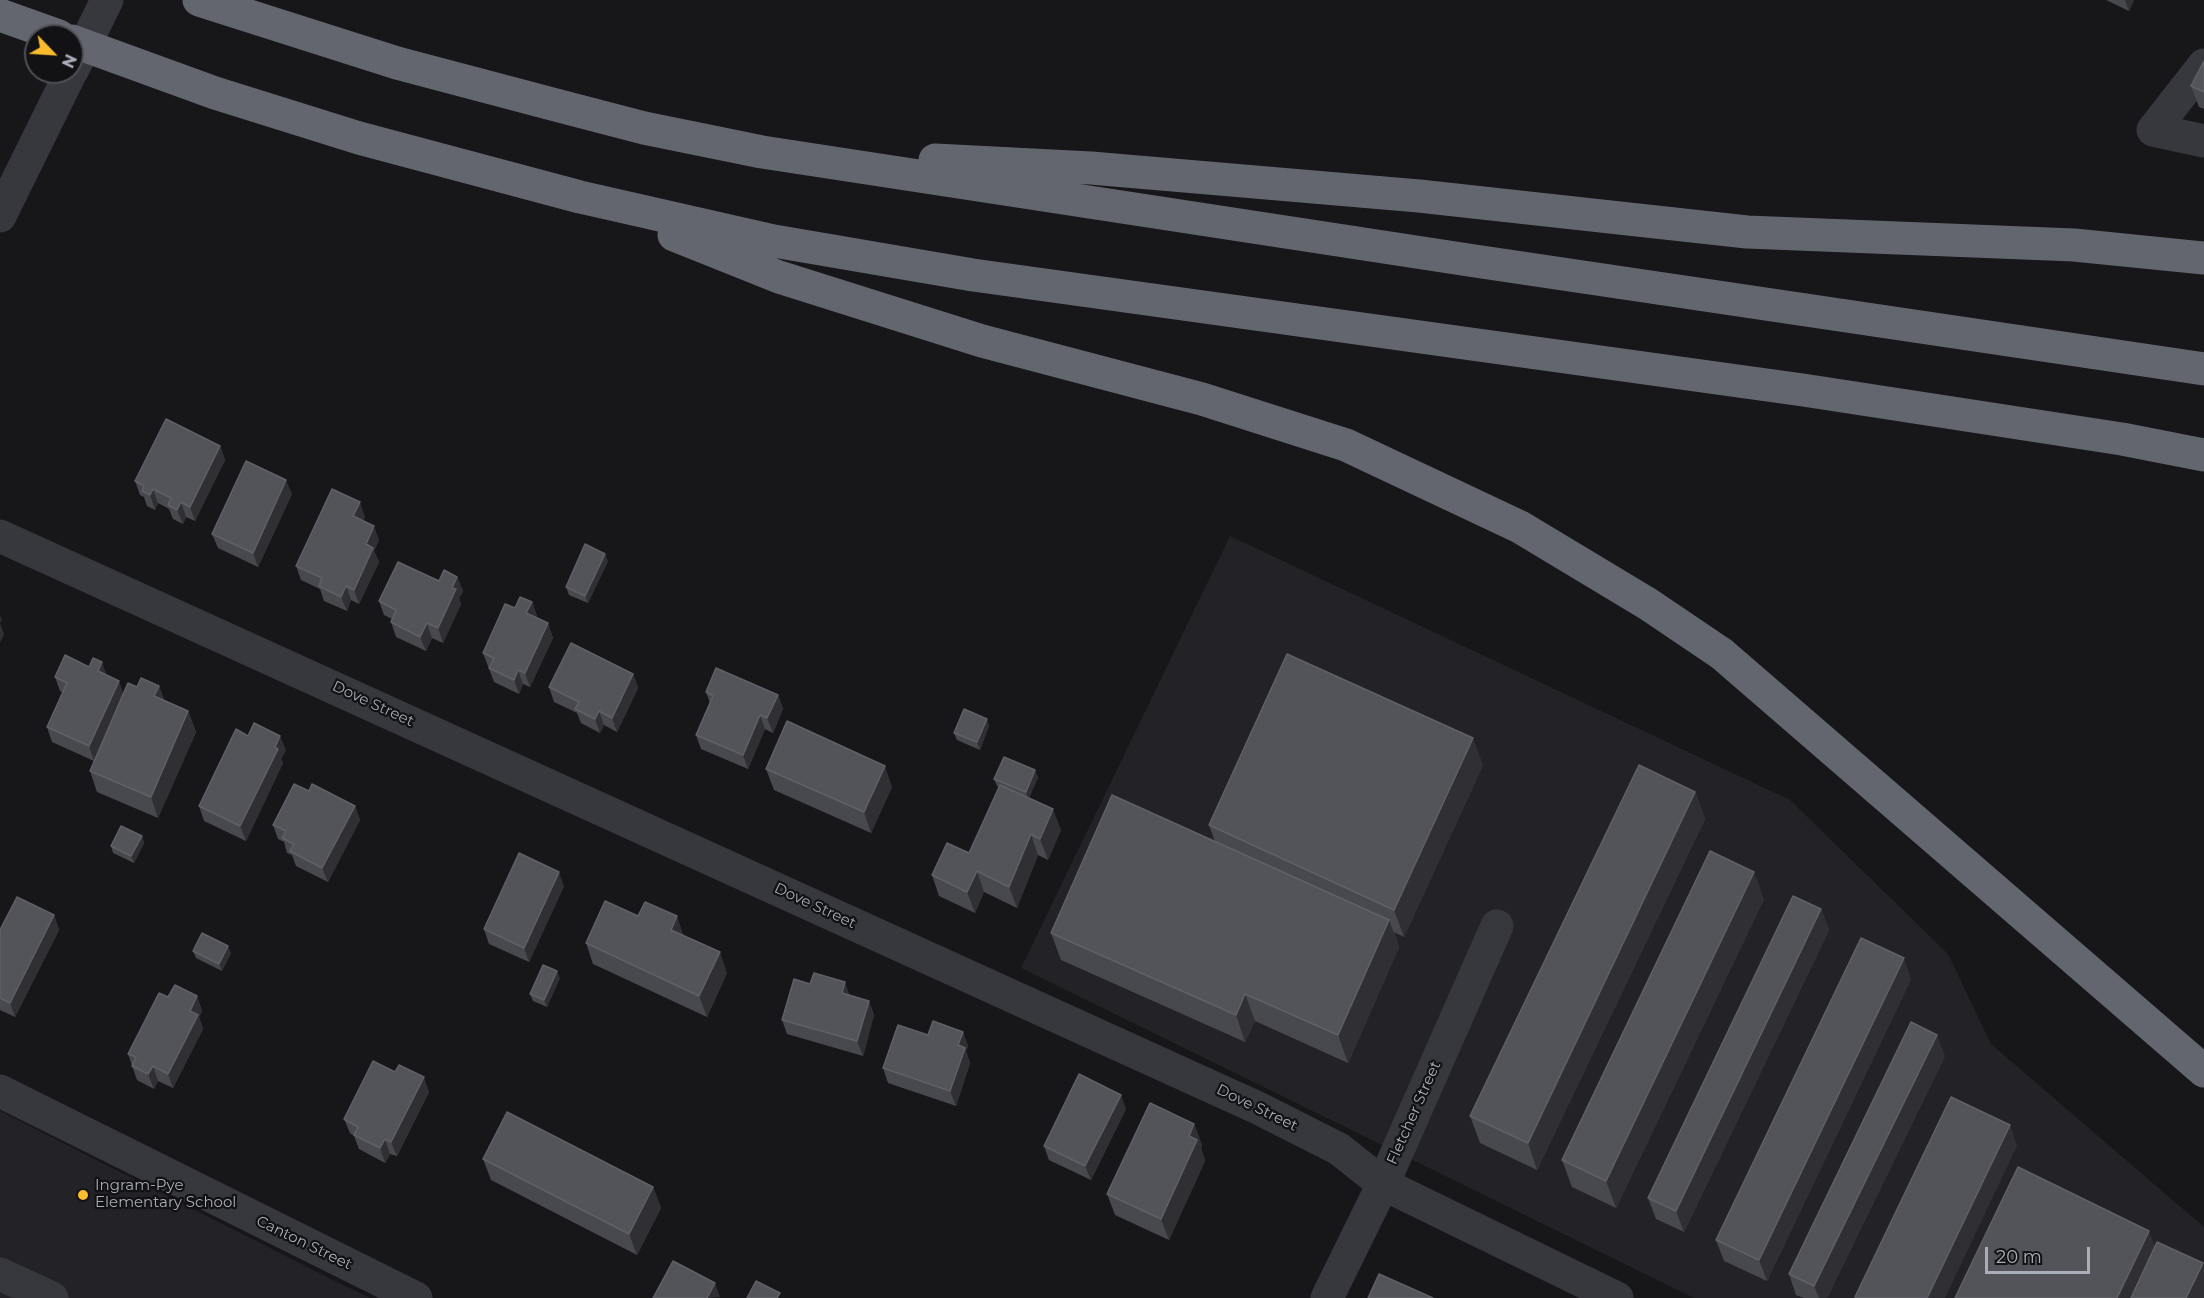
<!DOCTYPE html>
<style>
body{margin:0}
#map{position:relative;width:2204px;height:1298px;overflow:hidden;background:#171619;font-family:Montserrat,sans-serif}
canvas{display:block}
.north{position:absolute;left:24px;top:24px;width:60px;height:60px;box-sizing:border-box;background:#121114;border:2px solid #4e4f56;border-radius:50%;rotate:115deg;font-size:16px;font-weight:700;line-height:24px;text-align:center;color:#a8adb9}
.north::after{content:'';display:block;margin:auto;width:21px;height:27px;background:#fabc2d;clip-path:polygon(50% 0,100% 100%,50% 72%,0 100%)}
.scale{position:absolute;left:1985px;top:1247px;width:105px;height:27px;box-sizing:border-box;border:3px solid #a8adb9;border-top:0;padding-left:8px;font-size:18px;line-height:21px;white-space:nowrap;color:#a8adb9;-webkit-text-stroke:4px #121114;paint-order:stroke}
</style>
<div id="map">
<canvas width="2204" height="1298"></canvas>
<div class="north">N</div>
<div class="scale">20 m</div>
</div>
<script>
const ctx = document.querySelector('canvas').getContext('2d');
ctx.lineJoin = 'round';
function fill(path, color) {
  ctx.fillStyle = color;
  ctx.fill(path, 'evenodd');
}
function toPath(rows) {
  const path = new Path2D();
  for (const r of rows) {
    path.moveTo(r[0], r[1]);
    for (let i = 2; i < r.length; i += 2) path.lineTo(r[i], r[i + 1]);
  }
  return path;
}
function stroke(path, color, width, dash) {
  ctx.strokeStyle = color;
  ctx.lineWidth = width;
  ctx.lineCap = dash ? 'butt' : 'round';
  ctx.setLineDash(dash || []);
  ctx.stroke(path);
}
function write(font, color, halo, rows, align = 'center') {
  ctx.font = font + ' Montserrat,sans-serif';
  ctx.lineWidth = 4.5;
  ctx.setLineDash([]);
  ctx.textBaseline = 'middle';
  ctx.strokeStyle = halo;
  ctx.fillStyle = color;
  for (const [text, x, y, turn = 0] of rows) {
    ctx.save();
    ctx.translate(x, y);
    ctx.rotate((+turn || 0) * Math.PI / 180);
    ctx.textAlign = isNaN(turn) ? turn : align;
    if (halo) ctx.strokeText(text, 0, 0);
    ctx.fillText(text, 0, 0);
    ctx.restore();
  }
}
fill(toPath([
 [1230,536,1790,800,1948,954,1991,1044,2204,1227,2204,1298,1694,1298,1021,968],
 [0,1111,331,1279,370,1298,0,1298]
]), '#232226');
stroke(toPath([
 [2204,65,2153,130,2204,141],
 [72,71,107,0],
 [0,216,71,72],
 [0,536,1258,1108,1339,1149,1383,1184,1617,1298],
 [0,1091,416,1298],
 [0,1274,52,1298],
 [1327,1298,1383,1184,1497,926]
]), '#37383e', 33);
stroke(toPath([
 [199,0,397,63,552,104,644,128,762,152,1475,261,2204,369],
 [0,15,59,36],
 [72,41,215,93,359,138,580,197,774,241,973,275,1803,390,2122,439,2204,455],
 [935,160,1091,168,1419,196,1747,232,2074,245,2204,258],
 [674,235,779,277,982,341,1202,399,1346,445,1520,527,1648,604,1722,654,2204,1071]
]), '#63666f', 33);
fill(toPath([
 [2106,0,2134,0,2129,11],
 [2204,61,2204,109,2199,107,2191,86],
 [220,446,225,460,195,521,186,517,183,524,173,519,169,509,158,503,155,510,147,506,144,497,140,495,135,481],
 [292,494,258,567,218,548,212,534],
 [365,517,363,521,379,540,374,551,379,562,359,604,351,600,347,611,324,601,320,589,301,580,296,566],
 [608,561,588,603,569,595,566,587],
 [457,577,463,591,459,598,461,604,443,643,432,638,426,651,396,637,391,622,392,619,384,615,379,601,439,581],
 [532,602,537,616,536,618,548,623,553,638,530,687,523,684,519,694,494,682,483,653,515,608],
 [633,674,638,688,617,732,604,725,600,733,581,723,577,713,554,702,549,687],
 [107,675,123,693,137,687,159,686,164,700,188,711,196,732,158,818,97,792,90,771,94,761,52,742,47,727,63,693,60,691,55,677],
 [706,692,778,695,783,709,773,733,765,729,748,769,701,749,696,735,710,703],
 [989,726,980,750,957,740,954,733],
 [248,736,286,750,281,759,283,763,246,841,204,821,199,806],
 [1483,765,1404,937,1394,932,1399,947,1348,1063,1255,1021,1245,1042,1061,960,1051,933,1215,842,1209,825],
 [766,769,892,787,871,833,774,790],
 [1038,777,1029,798,1061,830,1048,860,1038,855,1017,908,984,892,975,913,939,896,932,875,969,853,999,787,997,786,994,779],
 [309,791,355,806,360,820,328,882,296,866,292,855,287,853,284,842,278,839,273,825],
 [1695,792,1705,819,1537,1170,1480,1143,1470,1116],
 [142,836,144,843,134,863,113,853,111,846],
 [564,886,529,962,489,944,484,929],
 [1764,899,1616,1208,1572,1187,1562,1160],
 [1821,909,1829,930,1684,1232,1656,1219,1648,1198],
 [54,915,59,930,15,1017,0,1010,0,930],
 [638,916,684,936,727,973,707,1017,593,964,586,943],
 [193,951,231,953,222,971,196,958],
 [560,978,547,1007,533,1001,530,994],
 [1911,979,1767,1281,1724,1261,1716,1240],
 [850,995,869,1001,874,1015,863,1056,787,1034,782,1020],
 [197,996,202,1011,199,1017,203,1029,173,1088,158,1081,154,1089,137,1080,128,1054,168,997],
 [963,1032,968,1046,966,1051,970,1063,956,1106,888,1083,883,1068,928,1035],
 [1945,1056,1827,1298,1804,1298,1796,1295,1789,1274],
 [429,1092,397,1156,390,1154,385,1163,359,1149,354,1136,350,1133,344,1119],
 [1126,1109,1091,1180,1049,1160,1044,1146],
 [1194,1124,1202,1145,1201,1148,1205,1161,1169,1240,1115,1215,1107,1194],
 [483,1159,653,1187,661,1208,637,1255,491,1180]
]), '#48494e');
fill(toPath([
 [2125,0,2134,0,2129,11],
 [220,446,225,460,195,521,190,507],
 [286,480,292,494,258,567,253,553],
 [153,489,158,503,155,510,150,495],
 [181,502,186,517,183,524,177,510],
 [360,502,365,517,359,531,353,516],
 [374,526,379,540,374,551,379,562,359,604,354,590,366,544],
 [605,554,608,561,588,603,585,596],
 [457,577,463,591,459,598,461,604,443,643,438,628,452,588],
 [346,586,351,600,347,611,341,597],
 [532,602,537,616,532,628,526,613],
 [0,615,2,620,0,623,4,634,0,643],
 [427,623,432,638,426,651,420,637],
 [548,623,553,638,530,687,525,673],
 [102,662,107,676,98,671],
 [518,670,523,684,519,694,514,680],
 [633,674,638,688,617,732,612,718],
 [119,681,124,695,94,761,89,746],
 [159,686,166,707,154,696],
 [778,695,783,709,773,733,767,718],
 [188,711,196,732,158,818,151,797],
 [599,711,604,725,600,733,595,719],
 [760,715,765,729,748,769,743,755],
 [987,719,989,726,980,750,977,742],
 [280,736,286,750,281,759,283,763,246,841,240,826,275,747],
 [1473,738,1483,765,1404,937,1394,910],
 [885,766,892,787,871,833,864,812],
 [1035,770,1038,777,1028,800,1026,792],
 [1695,792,1705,819,1537,1170,1528,1143],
 [355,806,360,820,328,882,322,868],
 [1053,809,1061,830,1048,860,1040,839],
 [1031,834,1038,855,1017,908,1009,887],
 [142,836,144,843,134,863,131,856],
 [977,871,984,892,975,913,967,892],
 [559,872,564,886,529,962,524,948],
 [1754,872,1764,899,1616,1208,1606,1181],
 [1821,909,1829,930,1684,1232,1676,1211],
 [54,915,59,930,15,1017,10,1003],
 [677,916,684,937,671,930],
 [1389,920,1399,947,1348,1063,1338,1035],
 [228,946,231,953,222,971,219,964],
 [720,952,727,973,707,1017,699,996],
 [1904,958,1911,979,1767,1281,1759,1260],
 [557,971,560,978,547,1007,544,1000],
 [845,982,850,996,842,993],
 [1245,994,1255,1021,1245,1042,1236,1015],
 [197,996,202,1011,199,1017,203,1029,173,1088,168,1074,190,1011],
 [869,1001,874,1015,863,1056,857,1041],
 [963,1032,968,1046,966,1051,970,1063,956,1106,950,1091,958,1045],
 [1937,1035,1945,1056,1827,1298,1819,1298,1814,1286],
 [153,1066,158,1081,154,1089,148,1074],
 [424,1077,429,1092,397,1156,391,1142],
 [1121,1095,1126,1109,1091,1180,1085,1166],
 [1194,1124,1202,1145,1201,1148,1205,1161,1169,1240,1161,1219,1189,1136],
 [2010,1125,2017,1146,1945,1298,1927,1298],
 [385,1139,390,1154,385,1163,380,1148],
 [653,1187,661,1208,637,1255,629,1234],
 [2149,1231,2159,1258,2140,1298,2117,1298],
 [2203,1263,2204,1267,2204,1298,2186,1298],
 [715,1283,720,1297,707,1298]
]), '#303034');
const building = toPath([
 [2204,61,2204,92,2191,86,2204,61],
 [166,419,220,446,190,507,181,502,177,510,168,505,171,498,153,489,150,495,142,491,144,486,135,481,166,419],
 [246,461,286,480,253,553,212,534,246,461],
 [332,489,360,502,353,516,374,526,366,544,373,548,354,590,346,586,341,597,319,586,322,578,296,566,332,489],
 [585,544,605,554,585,596,566,587,585,544],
 [398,562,439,581,444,570,457,577,452,588,456,589,438,628,427,623,420,637,391,622,396,610,379,601,398,562],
 [520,597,532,602,526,613,548,623,525,673,518,670,514,680,489,668,494,658,483,653,505,604,515,608,520,597],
 [571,643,633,674,612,718,599,711,595,719,575,709,579,702,549,687,571,643],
 [1287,654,1473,738,1394,910,1209,825,1287,654],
 [65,655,89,667,93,658,102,662,98,671,119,681,89,746,47,727,67,683,55,677,65,655],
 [716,668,778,695,767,718,760,715,743,755,696,735,713,696,706,692,716,668],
 [141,678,159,686,154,696,188,711,151,797,90,771,128,683,137,687,141,678],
 [964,709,987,719,977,742,954,733,964,709],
 [787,721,885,766,864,812,766,769,787,721],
 [254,723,280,736,275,747,278,749,240,826,199,806,236,729,248,736,254,723],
 [1004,757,1035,770,1026,792,994,779,1004,757],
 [1639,765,1695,792,1528,1143,1470,1116,1639,765],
 [294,784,309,791,312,784,355,806,322,868,290,851,294,844,282,838,286,831,273,825,294,784],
 [1000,785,1053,809,1040,839,1031,834,1009,887,977,871,967,892,932,875,947,843,969,853,1000,785],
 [1112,795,1389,920,1338,1035,1245,994,1236,1015,1051,933,1112,795],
 [121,826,142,836,131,856,111,846,121,826],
 [1710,851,1754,872,1606,1181,1562,1160,1710,851],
 [519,853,559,872,524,948,484,929,519,853],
 [1793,896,1821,909,1676,1211,1648,1198,1793,896],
 [17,897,54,915,10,1003,0,998,0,930,17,897],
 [605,901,638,916,645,902,677,916,671,930,720,952,699,996,586,943,605,901],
 [202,933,228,946,219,964,193,951,202,933],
 [1861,938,1904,958,1759,1260,1716,1240,1861,938],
 [543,965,557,971,544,1000,530,994,543,965],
 [814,973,845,982,842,993,869,1001,857,1041,782,1020,794,979,810,984,814,973],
 [175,985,197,996,190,1011,198,1015,168,1074,153,1066,148,1074,132,1066,136,1057,128,1054,159,993,168,997,175,985],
 [933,1021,963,1032,958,1045,965,1048,950,1091,883,1068,898,1025,928,1035,933,1021],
 [1911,1022,1937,1035,1814,1286,1789,1274,1911,1022],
 [373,1061,395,1072,399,1065,424,1077,391,1142,385,1139,380,1148,354,1135,358,1127,344,1119,373,1061],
 [1079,1074,1121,1095,1085,1166,1044,1146,1079,1074],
 [1951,1097,2010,1125,1927,1298,1856,1298,1855,1297,1951,1097],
 [1150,1103,1194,1124,1189,1136,1197,1140,1161,1219,1107,1194,1150,1103],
 [507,1112,653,1187,629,1234,483,1159,507,1112],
 [2018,1167,2149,1231,2117,1298,1955,1298,2018,1167],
 [2157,1242,2203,1263,2186,1298,2131,1298,2157,1242],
 [673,1261,715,1283,707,1298,653,1298,673,1261],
 [1379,1274,1433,1298,1368,1298,1379,1274],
 [756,1281,780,1293,777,1298,747,1298,756,1281]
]);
fill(building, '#53535a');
stroke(building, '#606168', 1.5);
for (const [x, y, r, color] of [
 [83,1195,6,"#fabc2d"]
]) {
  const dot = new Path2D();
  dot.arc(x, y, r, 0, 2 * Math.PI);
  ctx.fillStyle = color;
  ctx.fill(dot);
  stroke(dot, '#121114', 2);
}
write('15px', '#a8adb9', '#121114', [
 ["Dove Street",373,704,25],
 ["Dove Street",815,906,25],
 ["Dove Street",1257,1108,26],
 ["Fletcher Street",1414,1113,-66],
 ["Canton Street",304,1243,26]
]);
write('15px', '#a8adb9', '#121114', [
 ["Ingram-Pye",95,1186],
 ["Elementary School",95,1203]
], 'left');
</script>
